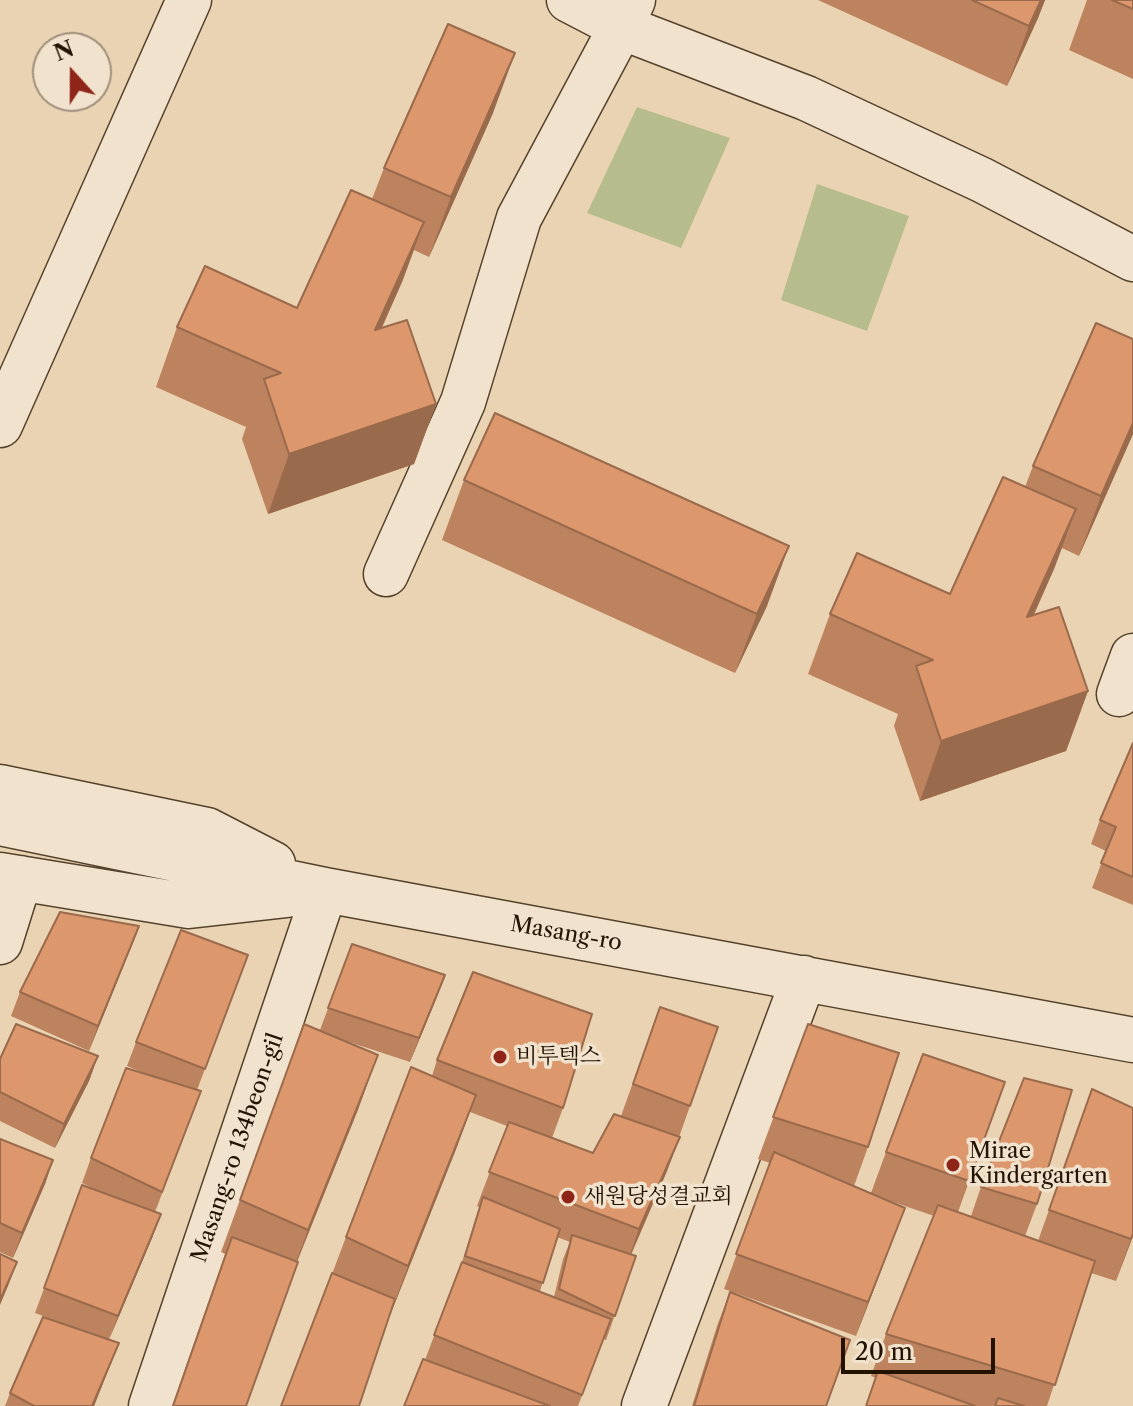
<!DOCTYPE html>
<meta charset="utf-8">
<style>
body{margin:0}
#map{position:relative;width:1133px;height:1406px;overflow:hidden;background:#ead3b2;font-family:"Libre Caslon Text",serif}
canvas{display:block}
.north{position:absolute;left:32px;top:32px;width:80px;height:80px;box-sizing:border-box;background:#f1e2cd;border:2px solid #9f8f7b;border-radius:50%;rotate:339deg;font-size:22px;font-weight:700;line-height:32px;text-align:center;color:#231200}
.north::after{content:'';display:block;margin:auto;width:28px;height:36px;background:#8f2418;clip-path:polygon(50% 0,100% 100%,50% 72%,0 100%)}
.scale{position:absolute;left:841px;top:1338px;width:154px;height:36px;box-sizing:border-box;border:4px solid #231200;border-top:0;padding-left:10px;font-size:24px;line-height:28px;white-space:nowrap;color:#231200;-webkit-text-stroke:6px #f1e2cd;paint-order:stroke}
</style>
<div id="map">
<canvas width="1133" height="1406"></canvas>
<div class="north">N</div>
<div class="scale">20 m</div>
</div>
<script>
const ctx = document.querySelector('canvas').getContext('2d');
ctx.lineJoin = 'round';
function fill(path, color) {
  ctx.fillStyle = color;
  ctx.fill(path, 'evenodd');
}
function toPath(rows) {
  const path = new Path2D();
  for (const r of rows) {
    path.moveTo(r[0], r[1]);
    for (let i = 2; i < r.length; i += 2) path.lineTo(r[i], r[i + 1]);
  }
  return path;
}
function stroke(path, color, width, dash) {
  ctx.strokeStyle = color;
  ctx.lineWidth = width;
  ctx.lineCap = dash ? 'butt' : 'round';
  ctx.setLineDash(dash || []);
  ctx.stroke(path);
}
function write(font, color, halo, rows, align = 'center') {
  ctx.font = font + ' "Libre Caslon Text","Noto Serif KR",serif';
  ctx.lineWidth = 7;
  ctx.setLineDash([]);
  ctx.textBaseline = 'middle';
  ctx.strokeStyle = halo;
  ctx.fillStyle = color;
  for (const [text, x, y, turn = 0] of rows) {
    ctx.save();
    ctx.translate(x, y);
    ctx.rotate((+turn || 0) * Math.PI / 180);
    ctx.textAlign = isNaN(turn) ? turn : align;
    if (halo) ctx.strokeText(text, 0, 0);
    ctx.fillText(text, 0, 0);
    ctx.restore();
  }
}
fill(toPath([
 [637,107,730,138,681,248,587,213],
 [817,184,909,216,867,331,781,300]
]), '#b7bc8c');
const minor = toPath([
 [569,0,621,27,806,98,982,180,1133,259],
 [0,425,189,0],
 [386,574,463,402,519,218,621,27,633,0],
 [1119,694,1133,656],
 [0,787,207,830,273,864],
 [0,823,325,890,1133,1040],
 [0,875,189,906,287,895],
 [0,942,20,878],
 [151,1406,325,890],
 [644,1406,804,978]
]);
stroke(minor, '#55422c', 47);
stroke(minor, '#f1e2cd', 44);
fill(toPath([
 [818,0,1045,0,1038,18,1007,86],
 [1087,0,1133,0,1133,79,1069,50],
 [493,113,429,257,414,250,402,282,382,328,436,404,414,464,268,514,242,439,246,427,156,387,177,327,297,308,372,199,384,168],
 [1133,339,1133,434,1079,556,1062,548,1054,569,1034,615,1088,691,1066,751,920,801,894,726,898,714,808,674,830,614,950,594,1025,487,1033,466],
 [464,480,767,606,735,673,442,540],
 [1133,743,1133,905,1092,888,1106,851,1091,844,1100,820],
 [139,926,89,1051,11,1016,20,992],
 [352,944,445,975,436,999,410,1062,343,1040,359,1107,297,1262,246,1406,172,1406,225,1254,221,1252,304,1024,320,1030],
 [248,955,197,1090,201,1092,155,1212,161,1214,152,1238,109,1339,119,1343,94,1406,5,1406,10,1393,78,1329,35,1313,82,1185,103,1193,82,1183,91,1158,148,1075,127,1066,136,1042],
 [660,1007,718,1027,667,1171,631,1255,636,1256,606,1340,604,1339,578,1406,404,1406,425,1360,462,1262,479,1207,477,1206,507,1126,470,1112,389,1318,332,1274,346,1237,432,1076,437,1060,563,1108,552,1138,593,1153,621,1116],
 [557,1237,570,1242,563,1259,554,1297,540,1291],
 [808,1024,868,1147,854,1186,871,1193,886,1152,1005,1082,958,1212,971,1216,981,1187,1037,1204,1025,1236,1038,1241,1092,1089,1133,1236,1116,1281,1091,1273,1047,1406,866,1406,876,1378,871,1376,886,1334,934,1216,876,1196,905,1208,856,1336,724,1289,770,1163,758,1159],
 [98,1056,89,1081,55,1148,0,1121,0,1059],
 [0,1139,53,1160,45,1184,13,1258,0,1252],
 [730,1292,826,1406,692,1406,717,1326]
]), '#bd825e');
fill(toPath([
 [1041,0,1045,0,1038,18,1007,86,1029,26],
 [515,53,493,113,429,257,451,197],
 [424,222,402,282,353,390,375,330],
 [436,404,414,464,268,514,289,454],
 [1133,423,1133,434,1079,556,1101,496],
 [1076,509,1054,569,1005,677,1027,617],
 [789,546,767,606,735,673,757,614],
 [1088,691,1066,751,920,801,941,741],
 [139,926,130,950,89,1051,98,1026],
 [445,975,436,999,410,1062,419,1038],
 [378,1055,359,1107,289,1281,308,1230],
 [98,1056,89,1081,55,1148,64,1124],
 [476,1095,457,1147,389,1318,408,1266],
 [680,1137,667,1171,627,1263,639,1229],
 [53,1160,45,1184,13,1258,22,1233],
 [905,1208,892,1242,856,1336,868,1302],
 [161,1214,152,1238,109,1340,118,1316],
 [1133,1234,1133,1236,1116,1281,1131,1239],
 [17,1262,8,1286,0,1305,0,1300],
 [119,1343,94,1406,92,1406]
]), '#9a6a4c');
const building = toPath([
 [972,0,1041,0,1029,26,972,0],
 [1112,0,1133,0,1133,9,1112,0],
 [448,24,515,53,451,197,384,168,448,24],
 [351,190,424,222,375,330,407,320,436,404,289,454,264,379,281,373,177,327,205,266,297,308,351,190],
 [1096,323,1133,339,1133,423,1101,496,1033,466,1096,323],
 [495,413,789,546,757,614,464,480,495,413],
 [1003,477,1076,509,1027,617,1059,607,1088,691,941,741,916,666,933,660,830,614,857,553,950,594,1003,477],
 [1133,743,1133,877,1101,863,1116,827,1100,820,1133,743],
 [60,912,139,926,98,1026,20,992,60,912],
 [181,930,248,955,205,1069,136,1042,181,930],
 [352,944,445,975,419,1038,328,1008,352,944],
 [473,972,592,1014,563,1108,437,1060,473,972],
 [660,1007,718,1027,690,1106,633,1084,660,1007],
 [16,1024,98,1056,64,1124,0,1092,0,1059,16,1024],
 [304,1024,378,1055,308,1230,240,1200,304,1024],
 [808,1024,899,1053,868,1147,773,1117,808,1024],
 [923,1054,1005,1082,969,1181,886,1152,923,1054],
 [411,1067,476,1095,408,1266,346,1237,411,1067],
 [126,1068,201,1091,162,1192,91,1158,126,1068],
 [1024,1078,1072,1090,1037,1204,981,1187,1024,1078],
 [1092,1089,1133,1108,1133,1234,1131,1239,1049,1210,1092,1089],
 [614,1114,680,1137,639,1229,489,1172,509,1122,593,1153,614,1114],
 [0,1139,53,1160,22,1233,0,1223,0,1139],
 [774,1152,905,1208,868,1302,736,1254,774,1152],
 [82,1185,161,1214,118,1316,44,1288,82,1185],
 [483,1197,560,1229,543,1283,465,1256,483,1197],
 [938,1205,1095,1261,1055,1385,886,1334,938,1205],
 [572,1235,636,1256,615,1316,559,1289,572,1235],
 [232,1237,298,1262,246,1406,173,1406,232,1237],
 [0,1254,17,1262,0,1300,0,1254],
 [462,1262,611,1319,582,1395,434,1335,462,1262],
 [332,1273,395,1299,359,1406,281,1406,332,1273],
 [730,1292,850,1340,826,1406,694,1406,730,1292],
 [43,1317,119,1343,92,1406,34,1406,10,1393,43,1317],
 [423,1359,550,1406,404,1406,423,1359],
 [878,1371,975,1406,866,1406,878,1371],
 [998,1398,1024,1406,995,1406,998,1398]
]);
fill(building, '#dc976d');
stroke(building, '#9a6a4c', 2);
for (const [x, y, r, color] of [
 [500,1057,8,"#8f2418"],
 [953,1165,8,"#8f2418"],
 [568,1197,8,"#8f2418"]
]) {
  const dot = new Path2D();
  dot.arc(x, y, r, 0, 2 * Math.PI);
  ctx.fillStyle = color;
  ctx.fill(dot);
  stroke(dot, '#f1e2cd', 3);
}
write('22px', '#231200', '#f1e2cd', [
 ["Masang-ro",566,934,10],
 ["Masang-ro 134beon-gil",238,1148,-71]
]);
write('22px', '#231200', '#f1e2cd', [
 ["비투텍스",516,1057],
 ["Mirae",969,1152],
 ["Kindergarten",969,1177],
 ["새원당성결교회",584,1197]
], 'left');
</script>
